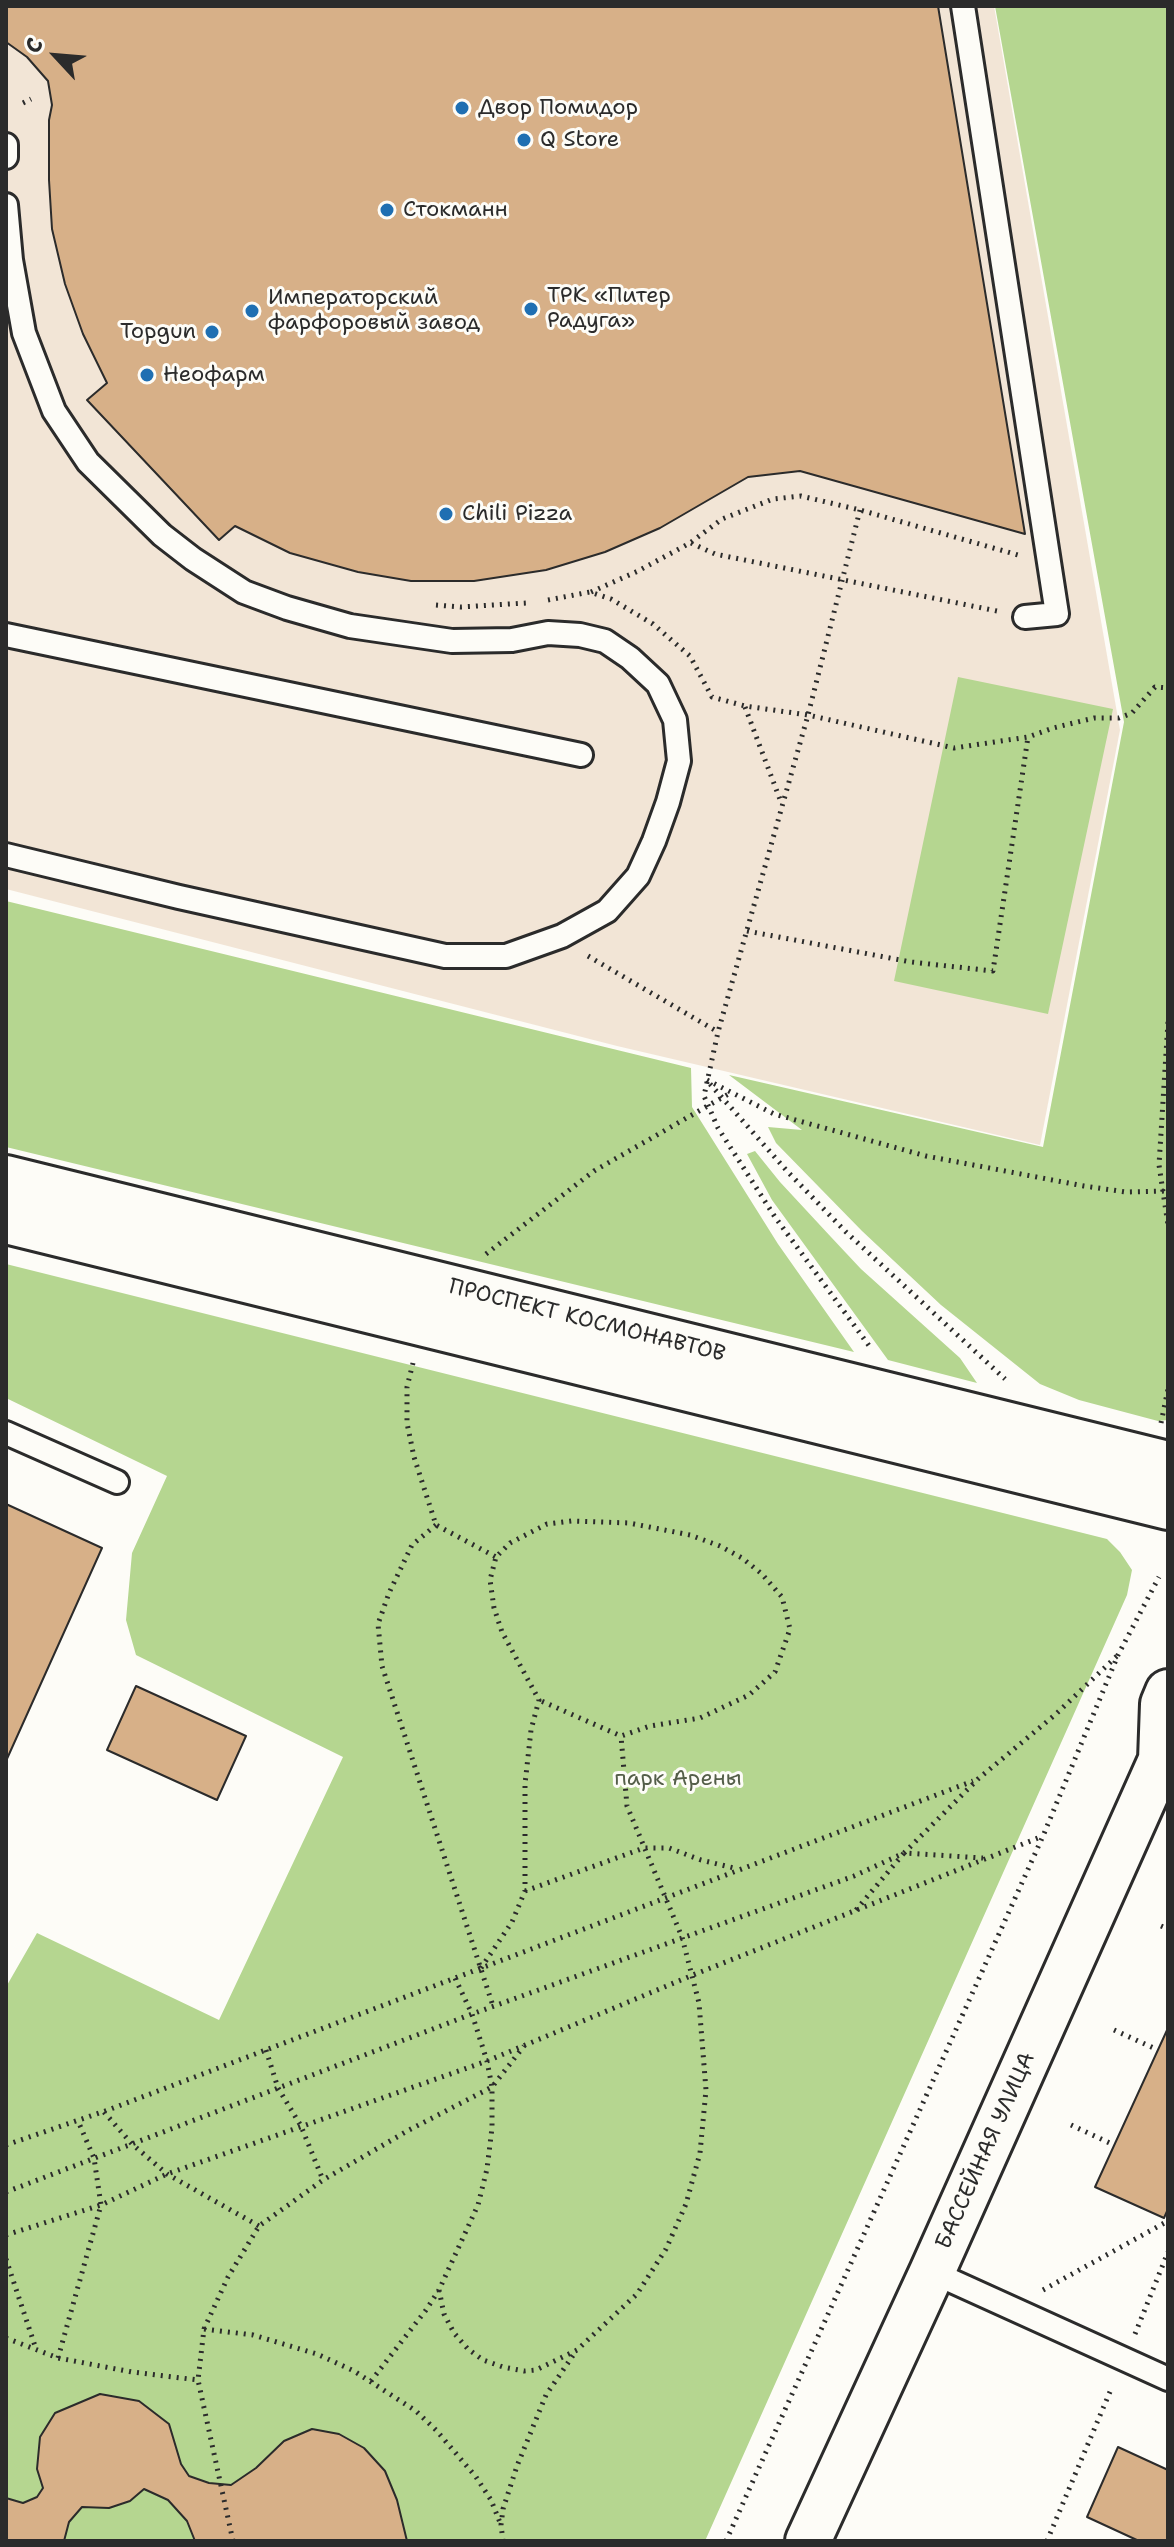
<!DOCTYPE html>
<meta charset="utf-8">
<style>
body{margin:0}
#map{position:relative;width:1174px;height:2547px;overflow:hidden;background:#fdfcf7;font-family:"Shantell Sans",sans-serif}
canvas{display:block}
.frame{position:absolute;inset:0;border:8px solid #2b2b2b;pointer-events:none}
.north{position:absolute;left:16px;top:16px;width:80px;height:80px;-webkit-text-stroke:6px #fdfcf7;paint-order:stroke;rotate:296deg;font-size:22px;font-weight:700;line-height:32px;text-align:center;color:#2b2b2b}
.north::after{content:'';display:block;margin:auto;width:28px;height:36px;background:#2b2b2b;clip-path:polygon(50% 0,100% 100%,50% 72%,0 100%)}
</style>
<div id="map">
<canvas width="1174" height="2547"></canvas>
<div class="frame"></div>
<div class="north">С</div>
</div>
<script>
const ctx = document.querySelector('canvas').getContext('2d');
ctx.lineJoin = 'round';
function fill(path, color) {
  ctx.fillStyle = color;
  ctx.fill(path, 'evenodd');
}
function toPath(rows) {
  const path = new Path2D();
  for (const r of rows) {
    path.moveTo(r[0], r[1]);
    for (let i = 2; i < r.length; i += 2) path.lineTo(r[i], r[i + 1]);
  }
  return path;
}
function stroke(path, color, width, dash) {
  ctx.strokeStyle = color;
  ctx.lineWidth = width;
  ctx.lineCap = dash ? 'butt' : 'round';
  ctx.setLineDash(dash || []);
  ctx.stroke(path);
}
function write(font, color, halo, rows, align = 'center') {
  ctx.font = font + ' "Shantell Sans",sans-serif';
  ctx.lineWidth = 6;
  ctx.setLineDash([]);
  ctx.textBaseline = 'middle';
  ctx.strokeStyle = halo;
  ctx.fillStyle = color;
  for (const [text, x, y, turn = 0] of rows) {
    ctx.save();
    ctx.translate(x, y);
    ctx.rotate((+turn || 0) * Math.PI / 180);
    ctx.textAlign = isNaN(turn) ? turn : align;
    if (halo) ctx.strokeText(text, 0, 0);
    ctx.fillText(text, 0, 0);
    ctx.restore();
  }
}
fill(toPath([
 [6,6,994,6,1120,730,1040,1145,617,1046,6,889]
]), '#f2e5d6');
fill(toPath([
 [995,6,1168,6,1168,1420,1158,1421,1079,1400,1040,1384,941,1305,862,1231,776,1143,768,1127,802,1130,729,1075,1043,1147,1124,722],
 [958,677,1113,709,1048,1014,894,981],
 [6,901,691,1068,692,1107,778,1244,854,1352,6,1147],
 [755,1151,780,1182,831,1237,861,1269,960,1358,977,1383,888,1360,772,1200,747,1154],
 [6,1264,1107,1539,1120,1552,1132,1570,1127,1595,705,2541,6,2541,6,1987,37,1933,219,2020,343,1757,136,1655,126,1620,132,1553,167,1476,6,1398]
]), '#b5d690');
const building = toPath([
 [6,6,938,6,1025,534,800,471,748,477,660,528,605,552,546,570,474,581,411,581,358,572,290,553,235,526,219,540,87,400,107,383,83,334,65,284,52,229,49,180,49,120,52,105,48,81,27,57,6,42,6,6],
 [6,1504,102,1548,6,1761,6,1504],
 [136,1686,246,1736,217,1800,107,1750,136,1686],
 [1168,2028,1168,2209,1164,2218,1095,2187,1168,2028],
 [100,2394,139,2401,169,2424,181,2464,189,2476,209,2483,231,2485,256,2468,284,2441,312,2429,339,2434,364,2448,385,2471,397,2500,407,2541,195,2541,187,2521,168,2500,144,2489,130,2501,109,2508,82,2507,69,2522,64,2541,6,2541,6,2498,23,2503,37,2497,43,2488,37,2469,40,2437,55,2413,100,2394],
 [1118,2447,1168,2470,1168,2541,1139,2541,1087,2517,1118,2447]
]);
fill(building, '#d7b088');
stroke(building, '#2b2b2b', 2);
const lane = toPath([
 [963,6,1057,614,1025,617],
 [6,145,6,157],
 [6,205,11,260,24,333,54,411,88,462,162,535,193,559,244,592,287,608,350,626,452,641,512,640,548,633,580,635,605,641,630,658,658,684,675,720,679,761,668,802,654,841,638,876,607,911,562,936,506,956,445,956,179,897,6,855],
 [6,635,581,755],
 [6,1433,117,1482],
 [932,2272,1168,2379]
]);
const secondary = toPath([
 [6,1178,1168,1464],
 [6,1221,1168,1507],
 [808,2541,932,2272,1161,1760,1163,1704,1168,1692]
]);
stroke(lane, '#2b2b2b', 28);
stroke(secondary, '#2b2b2b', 50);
stroke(toPath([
 [23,103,31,99],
 [860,510,808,715,718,1032,704,1096,718,1128,775,1217,870,1347],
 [691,543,715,554,997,611],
 [591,592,638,571,690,543,722,519,773,499,801,496,860,510,1018,555],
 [548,600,590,592,611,599,653,624,690,656,712,697,745,706,808,715,954,748,1028,737,1053,728,1094,718,1119,718,1132,713,1155,687,1168,688],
 [436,605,461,607,526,603],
 [745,707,781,802],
 [747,931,911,962,993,971,1028,737],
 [588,956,718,1032],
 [1168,1022,1159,1165,1168,1225],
 [707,1080,774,1114,926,1156,1084,1186,1126,1192,1168,1191],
 [710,1084,787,1171,846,1232,1005,1379],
 [486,1254,594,1171,732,1092],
 [413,1363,407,1387,407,1423,414,1457,436,1525,496,1557],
 [1161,1423,1168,1389],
 [436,1525,412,1545,389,1593,378,1624,382,1666,493,2006],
 [525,1891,644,1848,669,1848,701,1860,738,1869],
 [856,1910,904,1853,983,1858],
 [1161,1926,1168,1929],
 [481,1968,512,1922,525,1891,525,1784,531,1730,539,1700,502,1632,494,1608,490,1580,496,1557,510,1543,547,1524,572,1521,629,1523,690,1535,720,1546,742,1558,762,1574,782,1597,790,1629,775,1672,749,1695,700,1718,650,1726,621,1736,539,1700],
 [1114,2030,1158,2050],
 [266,2050,278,2088,301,2126,323,2180],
 [104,2112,132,2144,167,2174,259,2226],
 [1071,2125,1114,2145],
 [6,2145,108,2110,973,1781],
 [6,2192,472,2014,854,1876,904,1853,978,1779,1056,1714,1118,1655],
 [6,2235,101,2205,167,2174,487,2061,693,1975,1043,1836],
 [6,2259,36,2349],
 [439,2290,444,2314,454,2333,468,2349,483,2360,503,2367,524,2371,536,2370,577,2350,637,2294,666,2249,686,2204,700,2153,706,2090,699,2003,682,1937,627,1806,621,1736],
 [1043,2290,1168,2221],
 [204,2329,253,2335,317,2354,354,2371,416,2411,436,2430,476,2477,491,2500,501,2525],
 [1135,2334,1168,2252],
 [6,2338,58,2358,132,2372,198,2380],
 [58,2358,101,2205,94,2158,78,2121],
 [371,2381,426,2310,439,2290,478,2205,487,2169,492,2128,492,2087,487,2061,472,2014,455,1978],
 [233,2541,198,2380,204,2329,228,2277,259,2226,323,2180,409,2130,492,2087,524,2046],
 [503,2541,501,2525,503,2509,517,2466,546,2395,574,2354],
 [726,2541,1043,1836,1118,1655,1159,1577],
 [1047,2541,1112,2387]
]), '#2b2b2b', 5, [2, 6]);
stroke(lane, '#fdfcf7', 22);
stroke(secondary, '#fdfcf7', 44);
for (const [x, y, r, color] of [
 [462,108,8,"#1f6fb2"],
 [524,140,8,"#1f6fb2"],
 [387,210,8,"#1f6fb2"],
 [531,309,8,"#1f6fb2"],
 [252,311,8,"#1f6fb2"],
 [212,332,8,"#1f6fb2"],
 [147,375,8,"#1f6fb2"],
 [446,514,8,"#1f6fb2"]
]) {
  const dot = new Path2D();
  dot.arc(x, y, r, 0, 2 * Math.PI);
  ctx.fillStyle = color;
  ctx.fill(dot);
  stroke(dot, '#fdfcf7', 3);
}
write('22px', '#2b2b2b', '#fdfcf7', [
 ["Двор Помидор",478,108],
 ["Q Store",540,140],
 ["Стокманн",403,210],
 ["ТРК «Питер",547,296],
 ["Радуга»",547,321],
 ["Императорский",268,298],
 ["фарфоровый завод",268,323],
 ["Topgun",196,332,"right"],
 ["Неофарм",163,375],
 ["Chili Pizza",462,514]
], 'left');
write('22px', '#2b2b2b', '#fdfcf7', [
 ["ПРОСПЕКТ КОСМОНАВТОВ",587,1321,14],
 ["БАССЕЙНАЯ УЛИЦА",986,2151,-66]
]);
write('22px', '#545e49', '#fdfcf7', [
 ["парк Арены",678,1779]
]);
</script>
